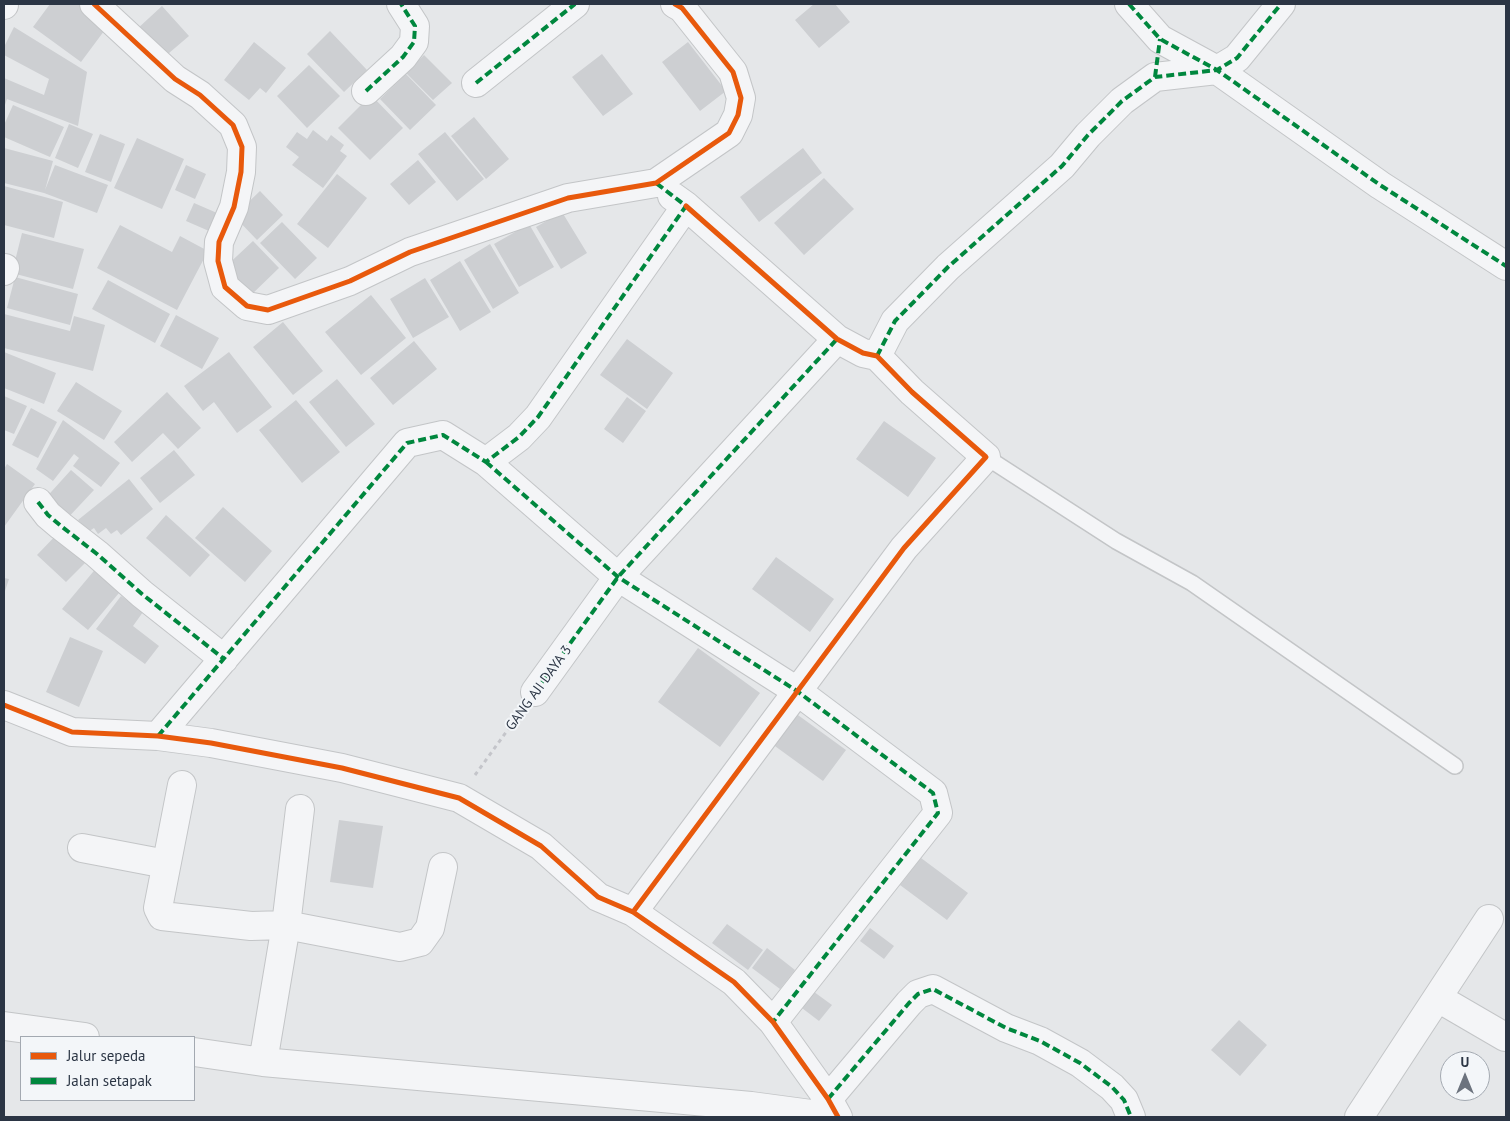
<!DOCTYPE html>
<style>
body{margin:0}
#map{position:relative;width:1510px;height:1121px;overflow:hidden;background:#e5e7e9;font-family:"PT Sans",sans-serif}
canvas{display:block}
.frame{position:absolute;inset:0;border:5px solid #2b3544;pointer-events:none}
.legend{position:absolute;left:20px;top:1036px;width:175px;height:65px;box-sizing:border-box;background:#f3f6f9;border:1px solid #a3a9b1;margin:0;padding:6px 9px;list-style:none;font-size:15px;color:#2b3544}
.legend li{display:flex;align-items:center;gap:10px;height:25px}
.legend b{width:25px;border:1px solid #a3a9b1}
.north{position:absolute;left:1440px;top:1051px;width:50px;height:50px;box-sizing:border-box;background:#f3f6f9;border:1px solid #a3a9b1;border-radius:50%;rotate:0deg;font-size:14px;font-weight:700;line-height:20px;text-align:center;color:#2b3544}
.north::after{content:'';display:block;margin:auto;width:18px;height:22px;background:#6c737e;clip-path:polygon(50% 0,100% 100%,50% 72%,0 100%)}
</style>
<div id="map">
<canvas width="1510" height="1121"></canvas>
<div class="frame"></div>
<ul class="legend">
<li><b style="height:6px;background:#e8590c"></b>Jalur sepeda</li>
<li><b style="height:6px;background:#00873e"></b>Jalan setapak</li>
</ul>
<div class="north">U</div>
</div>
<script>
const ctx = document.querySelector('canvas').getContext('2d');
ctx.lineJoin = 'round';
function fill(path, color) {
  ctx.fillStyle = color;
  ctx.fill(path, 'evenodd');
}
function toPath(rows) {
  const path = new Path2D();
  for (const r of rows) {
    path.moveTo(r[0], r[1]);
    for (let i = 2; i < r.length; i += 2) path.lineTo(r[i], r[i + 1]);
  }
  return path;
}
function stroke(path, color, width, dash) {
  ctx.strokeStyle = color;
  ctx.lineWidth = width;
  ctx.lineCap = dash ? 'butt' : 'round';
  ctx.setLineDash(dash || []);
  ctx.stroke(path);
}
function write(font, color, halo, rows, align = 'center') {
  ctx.font = font + ' "PT Sans",sans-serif';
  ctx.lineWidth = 4;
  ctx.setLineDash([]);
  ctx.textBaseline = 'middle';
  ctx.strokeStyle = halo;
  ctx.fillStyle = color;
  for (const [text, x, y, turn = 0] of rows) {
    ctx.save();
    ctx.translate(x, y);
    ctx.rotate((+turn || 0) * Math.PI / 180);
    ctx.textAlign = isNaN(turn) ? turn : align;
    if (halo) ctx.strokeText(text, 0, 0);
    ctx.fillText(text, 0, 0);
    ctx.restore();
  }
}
fill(toPath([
 [50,4,84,4,110,23,81,62,33,27],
 [814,4,835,4,850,22,819,48,795,20],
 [162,6,189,36,162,59,136,30],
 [14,27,87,72,78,126,7,99,4,108,4,78,44,95,49,79,4,55,4,47],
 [330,31,367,70,344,92,307,54],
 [254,42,286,68,266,93,260,88,249,100,224,80],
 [688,42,726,91,700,111,662,62],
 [602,54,633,94,603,116,572,77],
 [424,55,452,83,433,100,406,73],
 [309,65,340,96,307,128,277,96],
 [406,74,436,105,410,130,380,99],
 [371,95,403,128,370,160,338,128],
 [13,105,64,127,50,157,4,137,4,125],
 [474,117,509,159,486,179,451,136],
 [69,124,93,134,78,168,55,158],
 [313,130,327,141,331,135,344,145,340,151,347,156,323,188,292,165,299,157,286,147,297,132,307,139],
 [445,132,484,179,457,201,418,154],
 [100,134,125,144,111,182,85,172],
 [137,138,184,159,162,209,114,188],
 [4,148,53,161,45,190,55,165,108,185,97,213,44,193,4,183],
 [803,148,822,173,759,222,740,197],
 [418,160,436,182,409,205,390,184],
 [186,165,206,174,195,199,175,190],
 [337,174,367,198,328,248,297,224],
 [824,178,854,209,804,255,774,223],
 [4,186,63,202,54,238,4,225],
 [260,191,283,215,257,240,234,216],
 [194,203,217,213,209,231,186,221],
 [562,212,587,253,561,269,536,227],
 [282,222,317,258,295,279,260,243],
 [529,224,554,267,519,287,494,244],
 [120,225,172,252,180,236,208,251,177,310,97,268],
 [22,233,84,249,73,289,12,273],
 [253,241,279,268,248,298,222,270],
 [490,244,519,293,493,309,464,260],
 [460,261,491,312,460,331,430,280],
 [15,277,78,294,70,325,7,308],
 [425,278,449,317,413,338,390,299],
 [108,280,170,314,155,343,92,309],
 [371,295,406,338,361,375,325,332],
 [4,314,70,331,74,316,105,325,93,371,4,348],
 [176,315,219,338,202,369,160,346],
 [283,322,323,371,293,395,253,347],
 [627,339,673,373,647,409,600,375],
 [414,341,437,369,393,405,370,378],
 [4,352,56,373,44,404,4,388],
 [229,352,272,407,237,433,214,402,203,411,184,386],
 [337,379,375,424,346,447,309,402],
 [76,382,122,411,104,440,57,411],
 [167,392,201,428,178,449,163,433,132,462,114,442],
 [4,396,27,406,14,434,4,430],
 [627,397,646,411,623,443,604,429],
 [296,400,340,452,302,483,259,430],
 [31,408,57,422,38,458,12,445],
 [63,420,120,463,101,487,73,466,79,458,74,454,53,481,36,469],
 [884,421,936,458,908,497,856,459],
 [174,450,195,475,160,503,140,478],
 [7,464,35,484,4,527,4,469],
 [71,470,94,490,64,522,42,502],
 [129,479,153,509,121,535,117,530,111,534,106,528,98,534,94,528,88,532,78,520],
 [223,507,272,551,245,582,195,538],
 [166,515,210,555,190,577,146,538],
 [61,530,90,558,66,582,37,555],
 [776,557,834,599,810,632,752,589],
 [98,566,124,587,88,630,62,609],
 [4,578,9,579,4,594],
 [121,596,143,612,133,626,159,646,145,664,96,629],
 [70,637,103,651,79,707,46,692],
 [698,648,760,693,720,747,658,702],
 [791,710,846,750,823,781,768,741],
 [339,820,383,826,373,888,330,882],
 [921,858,968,893,947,920,900,885],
 [727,924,763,950,748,970,712,943],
 [870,928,894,946,884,959,860,941],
 [767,948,795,970,780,989,752,968],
 [810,989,832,1005,819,1021,798,1005],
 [1239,1020,1267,1045,1240,1076,1211,1050]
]), '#cdcfd2');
const service = toPath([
 [986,457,1116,541,1192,583,1455,766]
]);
const minor = toPath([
 [94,4,175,79,200,95,233,125,242,147,241,172,234,207,219,242,218,261,225,287,247,306,268,310,350,281,410,252,568,198,656,183,729,133,738,115,741,98,733,72,682,8,675,4],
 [1129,4,1160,39,1217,70,1380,185,1506,266],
 [4,5,4,4],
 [476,83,575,4],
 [366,91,403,57,414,42,415,26,401,4],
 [4,271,5,268],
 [877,356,895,321,948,267,1062,166,1088,135,1122,101,1155,77,1217,70,1237,58,1281,4],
 [486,462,618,577,797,691,933,793,938,813,773,1022],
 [38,502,48,515,61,526,97,554,142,594,224,659],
 [535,692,618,577,837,339],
 [4,705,72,732,158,736,211,743,342,768,459,798,541,846,598,897,633,912,734,982,773,1022,828,1099,838,1117],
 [158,736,407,443,443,435,486,462,519,437,538,417,686,206,672,196],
 [182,785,158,908,162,916,251,926,286,925,400,947,420,942,430,928,443,867],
 [82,848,166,864],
 [633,912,904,548,986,457,912,392,877,356,863,353,837,339,686,206],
 [1438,998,1505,1037],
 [4,1026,85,1037],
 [194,1052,263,1062,751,1106,833,1117],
 [263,1062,286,925,300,809],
 [828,1099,909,1003,918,994,933,989,1006,1028,1040,1041,1080,1063,1112,1087,1124,1100,1131,1117],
 [1359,1117,1489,919]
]);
stroke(service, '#c3c5c7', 18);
stroke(minor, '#c3c5c7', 30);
stroke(toPath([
 [475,775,520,713]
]), '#c4c5ca', 3, [4, 4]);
stroke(service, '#f4f5f7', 15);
stroke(minor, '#f4f5f7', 28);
stroke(toPath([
 [1129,4,1160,39,1217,70,1380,185,1506,266],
 [1155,77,1160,39],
 [476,83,575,4],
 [366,91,403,57,414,42,415,26,401,4],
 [877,356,895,321,948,267,1062,166,1088,135,1122,101,1155,77,1217,70,1237,58,1281,4],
 [486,462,618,577,797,691,933,793,938,813,773,1022],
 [38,502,48,515,61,526,97,554,142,594,224,659],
 [535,692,618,577,837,339],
 [158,736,407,443,443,435,486,462,519,437,538,417,686,206,656,183],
 [828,1099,909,1003,918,994,933,989,1006,1028,1040,1041,1080,1063,1112,1087,1124,1100,1131,1117]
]), '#00873e', 4, [8, 4]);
stroke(toPath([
 [94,4,175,79,200,95,233,125,242,147,241,172,234,207,219,242,218,261,225,287,247,306,268,310,350,281,410,252,568,198,656,183,729,133,738,115,741,98,733,72,682,8,675,4],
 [4,705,72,732,158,736,211,743,342,768,459,798,541,846,598,897,633,912,734,982,773,1022,828,1099,838,1117],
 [633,912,904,548,986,457,912,392,877,356,863,353,837,339,686,206]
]), '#e8590c', 5);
write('14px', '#2b3544', '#f3f6f9', [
 ["GANG AJI DAYA 3",539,688,-54]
]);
</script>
